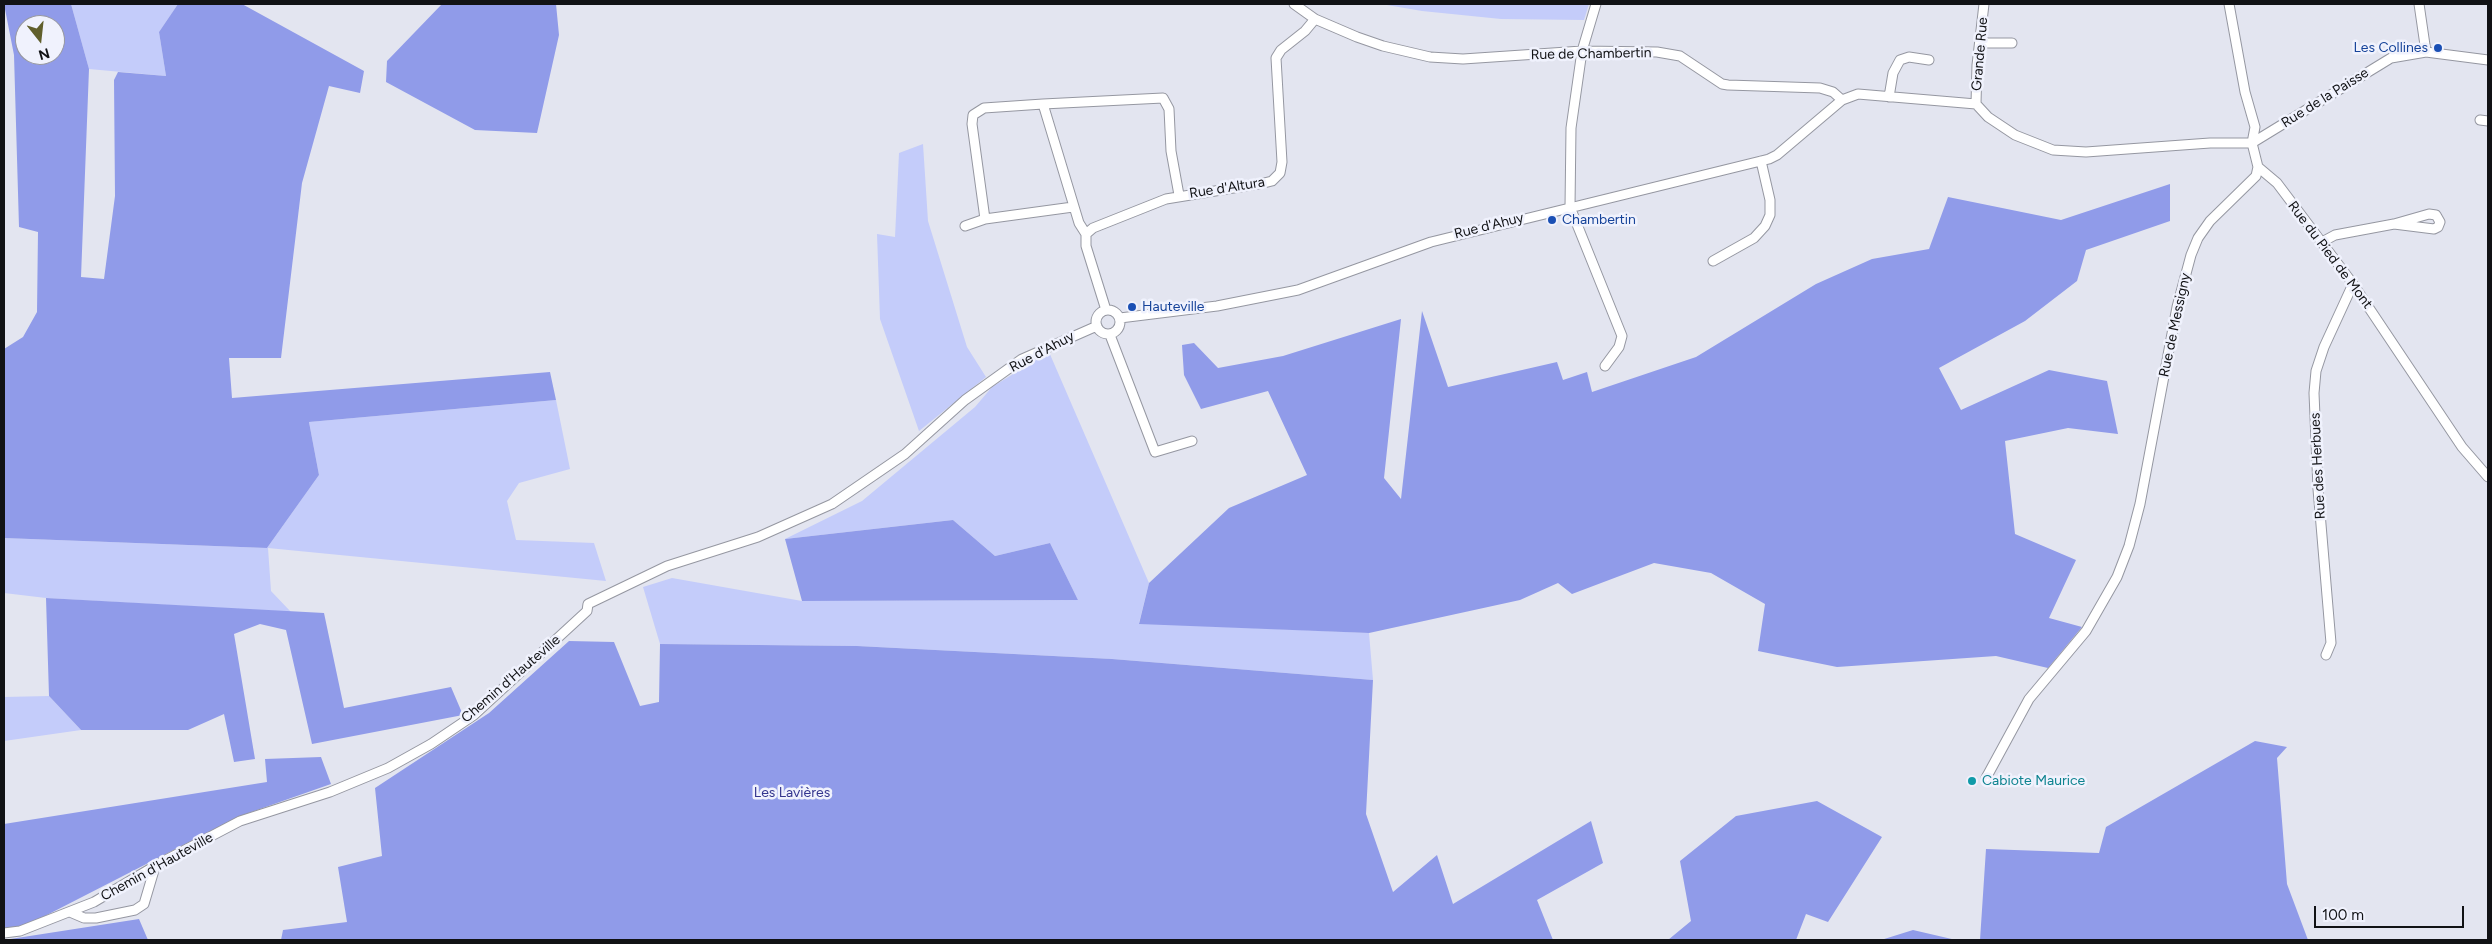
<!DOCTYPE html>
<meta charset="utf-8">
<style>
body{margin:0}
#map{position:relative;width:2492px;height:944px;overflow:hidden;background:#e3e5f0;font-family:Figtree,sans-serif}
canvas{display:block}
.frame{position:absolute;inset:0;border:5px solid #111215;pointer-events:none}
.north{position:absolute;left:15px;top:15px;width:50px;height:50px;box-sizing:border-box;background:#f0f2fd;border:1px solid #9798a0;border-radius:50%;rotate:164deg;font-size:14px;font-weight:700;line-height:20px;text-align:center;color:#111215}
.north::after{content:'';display:block;margin:auto;width:18px;height:22px;background:#605f2c;clip-path:polygon(50% 0,100% 100%,50% 72%,0 100%)}
.scale{position:absolute;left:2314px;top:906px;width:150px;height:22px;box-sizing:border-box;border:2px solid #111215;border-top:0;padding-left:6px;font-size:15px;line-height:18px;white-space:nowrap;color:#111215;-webkit-text-stroke:4px #f0f2fd;paint-order:stroke}
</style>
<div id="map">
<canvas width="2492" height="944"></canvas>
<div class="frame"></div>
<div class="north">N</div>
<div class="scale">100 m</div>
</div>
<script>
const ctx = document.querySelector('canvas').getContext('2d');
ctx.lineJoin = 'round';
function fill(path, color) {
  ctx.fillStyle = color;
  ctx.fill(path, 'evenodd');
}
function toPath(rows) {
  const path = new Path2D();
  for (const r of rows) {
    if (r.length === 3) {
      path.moveTo(r[0] + r[2], r[1]);
      path.arc(r[0], r[1], r[2], 0, 2 * Math.PI);
      continue;
    }
    path.moveTo(r[0], r[1]);
    for (let i = 2; i < r.length; i += 2) path.lineTo(r[i], r[i + 1]);
  }
  return path;
}
function stroke(path, color, width, dash) {
  ctx.strokeStyle = color;
  ctx.lineWidth = width;
  ctx.lineCap = dash ? 'butt' : 'round';
  ctx.setLineDash(dash || []);
  ctx.stroke(path);
}
function write(font, color, halo, rows, align = 'center') {
  ctx.font = font + ' Figtree,sans-serif';
  ctx.lineWidth = 5;
  ctx.setLineDash([]);
  ctx.textBaseline = 'middle';
  ctx.strokeStyle = halo;
  ctx.fillStyle = color;
  for (const [text, x, y, turn = 0] of rows) {
    ctx.save();
    ctx.translate(x, y);
    ctx.rotate((+turn || 0) * Math.PI / 180);
    ctx.textAlign = isNaN(turn) ? turn : align;
    if (halo) ctx.strokeText(text, 0, 0);
    ctx.fillText(text, 0, 0);
    ctx.restore();
  }
}
fill(toPath([
 [71,4,178,4,159,32,166,76,89,69],
 [1381,4,1589,4,1584,20,1501,19,1422,11],
 [923,144,928,221,967,347,986,377,919,431,880,319,877,234,895,237,899,153],
 [1049,352,1149,583,1139,623,1369,633,1373,680,1112,659,857,646,660,644,643,587,672,578,802,601,1078,600,1050,543,995,556,953,520,785,539,862,501,975,407,992,387],
 [556,400,570,469,519,483,507,501,516,540,594,543,606,581,268,548,271,591,291,612,46,598,4,593,4,538,267,548,319,475,309,422],
 [49,696,81,730,4,741,4,697]
]), '#c4ccfa');
fill(toPath([
 [4,4,71,4,89,69,81,277,104,279,115,196,114,80,118,72,166,76,159,32,178,4,242,4,364,71,360,93,329,86,302,183,281,358,229,358,232,398,550,372,556,400,309,422,319,475,267,548,4,538,4,349,23,337,37,312,38,232,19,227,14,55],
 [25,25,55,25,55,55,25,55],
 [442,4,556,4,559,35,537,133,475,130,386,82,387,61],
 [2170,184,2170,221,2086,250,2077,281,2025,321,1939,368,1961,410,2049,370,2107,381,2118,434,2068,428,2005,441,2015,534,2076,560,2049,618,2082,627,2048,668,1996,656,1837,667,1758,651,1765,604,1711,573,1654,563,1572,594,1558,583,1520,600,1369,633,1139,624,1149,583,1229,508,1307,475,1268,391,1201,409,1184,375,1182,345,1194,343,1218,368,1283,356,1401,319,1384,478,1401,499,1422,311,1448,387,1557,362,1563,380,1587,372,1592,392,1696,357,1816,284,1872,259,1929,249,1948,197,2061,220],
 [953,520,995,556,1050,543,1078,600,802,601,785,539],
 [46,598,324,613,344,708,451,687,463,715,312,744,286,630,260,624,234,634,255,759,234,762,224,714,188,730,81,730,49,696],
 [569,641,614,642,640,706,659,702,660,644,857,646,1112,659,1373,680,1366,814,1393,892,1437,855,1453,904,1591,821,1603,863,1537,900,1553,940,281,940,283,930,347,922,338,867,382,856,375,788,489,713],
 [2255,741,2287,747,2277,758,2287,884,2308,940,1980,940,1986,849,2099,853,2106,827],
 [321,757,331,784,240,816,4,937,4,824,267,782,265,759],
 [1817,801,1882,837,1828,922,1806,914,1796,940,1668,940,1691,921,1680,861,1736,816],
 [139,919,148,940,4,940],
 [1913,930,1956,940,1881,940]
]), '#909be9');
const minor = toPath([
 [1294,4,1315,19,1357,37,1383,46,1430,57,1463,59,1582,51,1657,52,1680,56,1722,84,1728,85,1820,88,1833,92,1842,100,1858,94,1976,104],
 [1596,4,1582,51,1571,128,1570,207,1622,336,1619,347,1605,366],
 [2229,4,2245,92,2255,127,2252,143],
 [2419,4,2426,52],
 [1980,43,2012,43],
 [1889,97,1893,73,1900,60,1909,57,1929,60],
 [1043,104,984,108,973,115,972,124,985,219,1073,207],
 [1976,104,1988,117,2015,135,2053,150,2086,152,2210,143,2252,143],
 [1976,104,1977,65,1984,4],
 [2480,120,2488,121],
 [2252,143,2391,58,2426,52,2488,60],
 [2258,167,2277,183,2353,284,2462,447,2488,477],
 [965,226,985,219],
 [1086,234,1079,223,1043,104,1163,98,1169,109,1171,151,1179,195],
 [2322,242,2335,235,2394,224,2429,214,2436,215,2440,222,2438,227,2434,229,2394,224],
 [1713,261,1754,238,1765,226,1770,215,1770,200,1761,161],
 [1108,322,12],
 [1106,310,1086,246,1086,234,1093,228,1166,199,1264,183,1272,181,1280,173,1282,162,1276,58,1281,50,1305,31,1315,19],
 [1120,318,1217,306,1298,290,1431,242,1769,159,1777,155,1842,100],
 [1110,335,1155,452,1192,441],
 [2326,655,2331,643,2318,489,2314,393,2316,371,2324,347,2353,284],
 [1986,778,2029,699,2086,631,2117,577,2129,546,2140,504,2177,307,2191,255,2198,238,2210,221,2256,176,2258,167,2252,143],
 [70,912,84,918,96,918,135,910,144,904,155,867],
 [4,933,20,931,94,902,160,863,240,821,330,792,388,768,431,744,474,715,587,611,588,604,667,566,758,537,832,504,905,454,965,400,1022,359,1097,326]
]);
stroke(minor, '#9597a1', 11);
stroke(minor, '#fff', 9);
for (const [x, y, r, color] of [
 [2438,48,5,"#1a4fb4"],
 [1552,220,5,"#1a4fb4"],
 [1132,307,5,"#1a4fb4"],
 [1972,781,5,"#0f9aa8"]
]) {
  const dot = new Path2D();
  dot.arc(x, y, r, 0, 2 * Math.PI);
  ctx.fillStyle = color;
  ctx.fill(dot);
  stroke(dot, '#f0f2fd', 2);
}
write('14px', '#164399', '#f0f2fd', [
 ["Les Collines",2428,48,"right"],
 ["Chambertin",1562,220],
 ["Hauteville",1142,307]
], 'left');
write('14px', '#111215', '#f0f2fd', [
 ["Rue de Chambertin",1591,54,-1],
 ["Grande Rue",1980,54,-85],
 ["Rue de la Paisse",2325,98,-32],
 ["Rue d'Altura",1227,188,-9],
 ["Rue d'Ahuy",1489,226,-14],
 ["Rue du Pied de Mont",2330,255,53],
 ["Rue de Messigny",2175,325,-78],
 ["Rue d'Ahuy",1042,352,-28],
 ["Rue des Herbues",2318,466,-93],
 ["Chemin d'Hauteville",511,679,-41],
 ["Chemin d'Hauteville",157,867,-29]
]);
write('14px', '#0d838f', '#f0f2fd', [
 ["Cabiote Maurice",1982,781]
], 'left');
write('14px', '#34358e', '#f0f2fd', [
 ["Les Lavières",792,793]
]);
</script>
